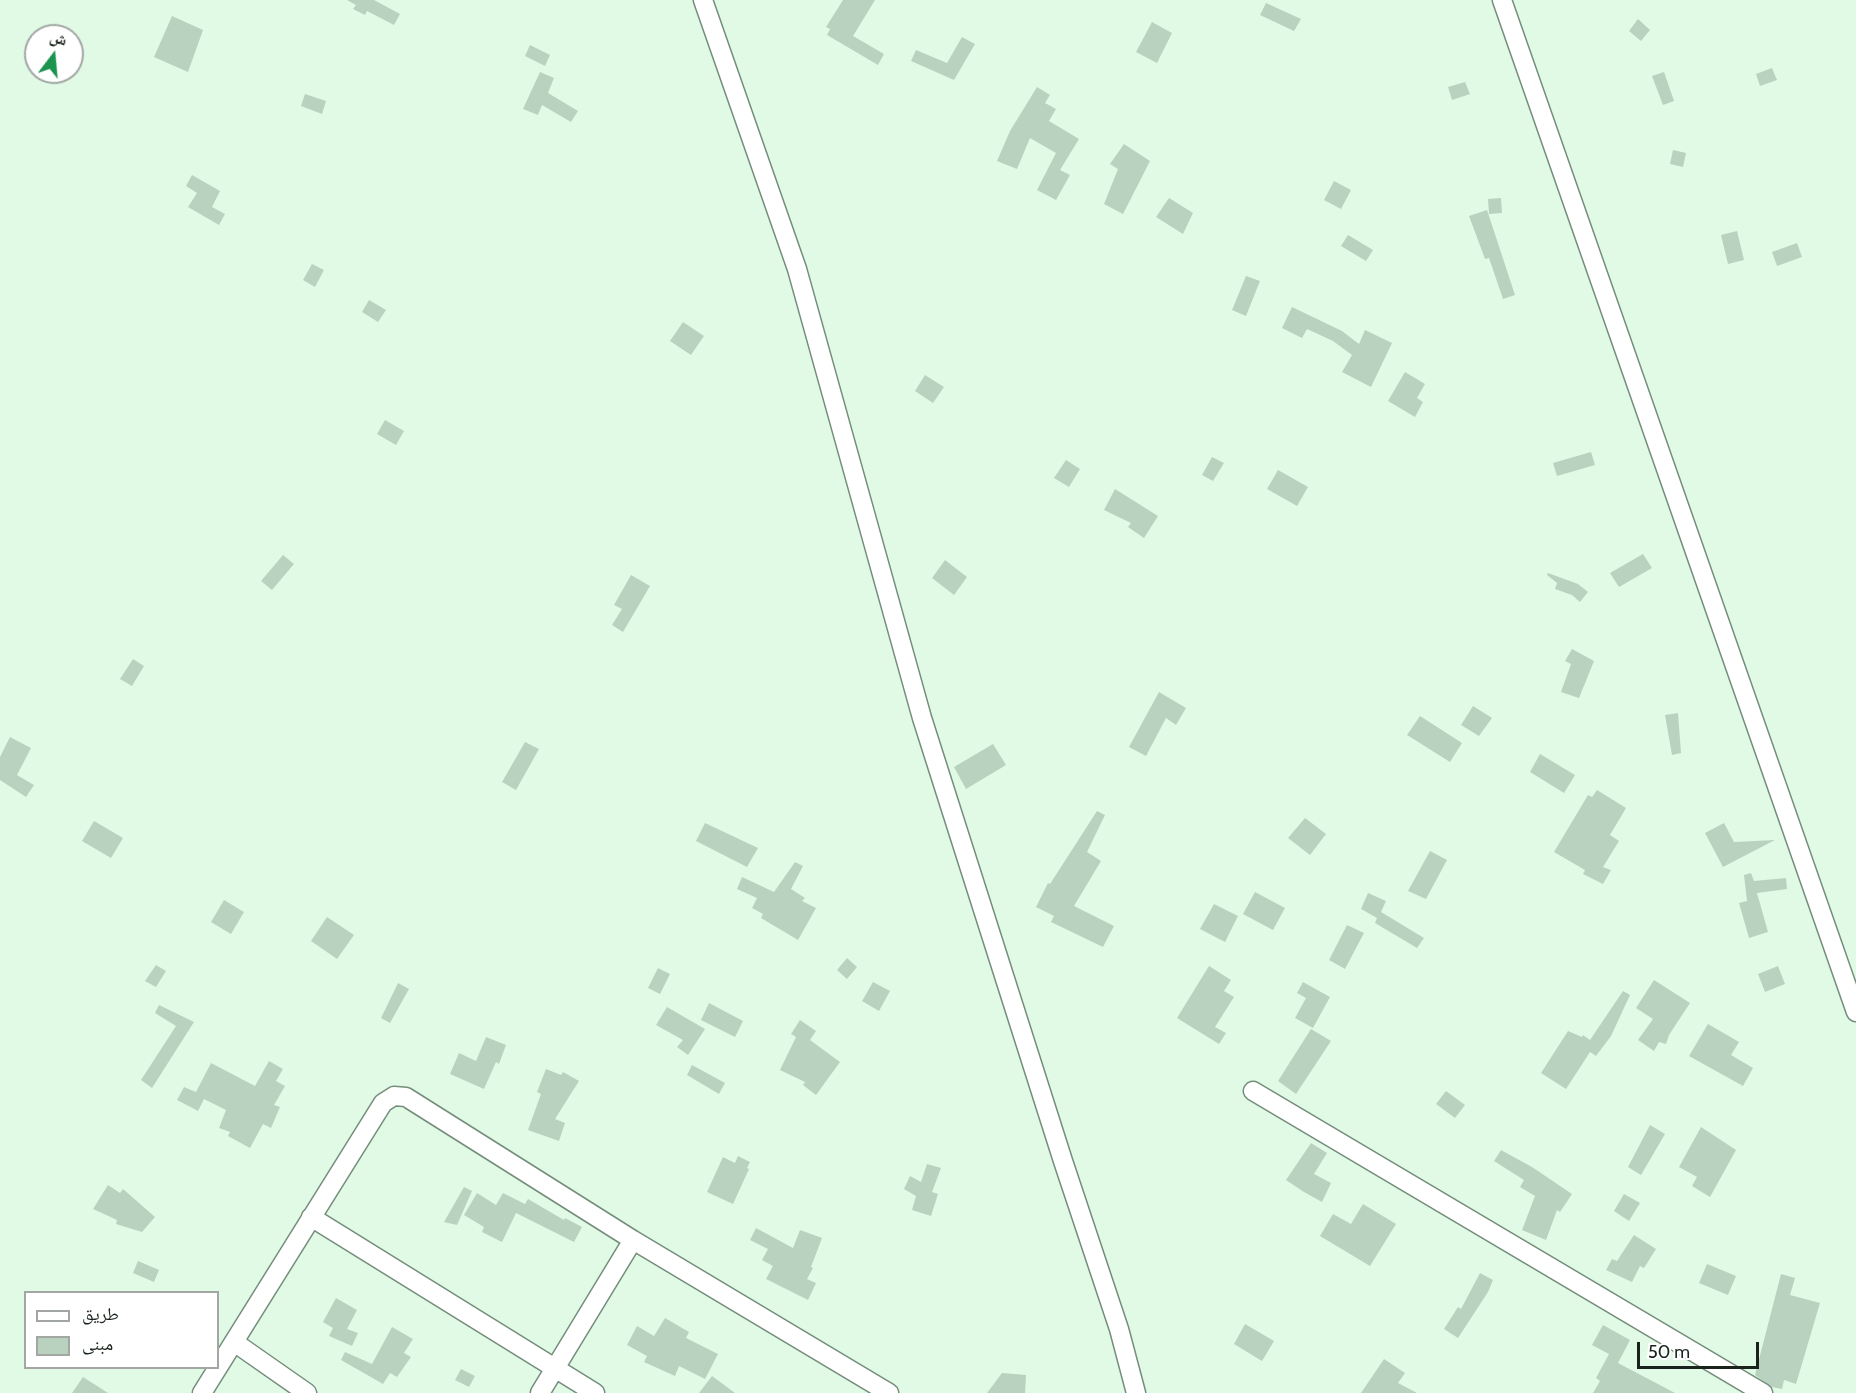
<!DOCTYPE html>
<meta charset="utf-8">
<style>
body{margin:0}
#map{position:relative;width:1856px;height:1393px;overflow:hidden;background:#e0fae5;font-family:Cabin,"Noto Naskh Arabic",sans-serif}
canvas{display:block}
.legend{position:absolute;left:24px;top:1291px;width:195px;height:78px;box-sizing:border-box;background:#fff;border:2px solid #a3a7a4;margin:0;padding:8px 10px;list-style:none;font-size:18px;color:#19231b}
.legend li{display:flex;align-items:center;gap:12px;height:30px}
.legend b{width:30px;border:2px solid #a3a7a4}
.north{position:absolute;left:24px;top:24px;width:60px;height:60px;box-sizing:border-box;background:#fff;border:2px solid #a3a7a4;border-radius:50%;rotate:16deg;font-size:16px;font-weight:700;line-height:24px;text-align:center;color:#19231b}
.north::after{content:'';display:block;margin:auto;width:21px;height:27px;background:#1c934f;clip-path:polygon(50% 0,100% 100%,50% 72%,0 100%)}
.scale{position:absolute;left:1637px;top:1342px;width:122px;height:27px;box-sizing:border-box;border:3px solid #19231b;border-top:0;padding-left:8px;font-size:18px;line-height:21px;white-space:nowrap;color:#19231b;-webkit-text-stroke:4px #fff;paint-order:stroke}
</style>
<div id="map">
<canvas width="1856" height="1393"></canvas>
<ul class="legend">
<li><b style="height:8px;background:#fff"></b>طريق</li>
<li><b style="height:16px;background:#b9d2bf"></b>مبنى</li>
</ul>
<div class="north">ش</div>
<div class="scale">50 m</div>
</div>
<script>
const ctx = document.querySelector('canvas').getContext('2d');
ctx.lineJoin = 'round';
function fill(path, color) {
  ctx.fillStyle = color;
  ctx.fill(path, 'evenodd');
}
function toPath(rows) {
  const path = new Path2D();
  for (const r of rows) {
    path.moveTo(r[0], r[1]);
    for (let i = 2; i < r.length; i += 2) path.lineTo(r[i], r[i + 1]);
  }
  return path;
}
function stroke(path, color, width, dash) {
  ctx.strokeStyle = color;
  ctx.lineWidth = width;
  ctx.lineCap = dash ? 'butt' : 'round';
  ctx.setLineDash(dash || []);
  ctx.stroke(path);
}
fill(toPath([
 [347,0,374,0,400,14,394,25,367,11,365,15,353,9,356,5],
 [843,0,875,0,853,36,884,54,878,65,827,35,830,29,826,27],
 [1266,3,1301,19,1294,31,1260,15],
 [172,16,203,30,188,72,154,57],
 [1638,19,1650,30,1641,41,1629,31],
 [1152,22,1172,33,1157,63,1136,52],
 [962,37,975,44,954,80,911,61,916,50,947,63],
 [530,45,550,55,545,66,525,56],
 [1772,68,1777,80,1760,86,1756,74],
 [540,72,554,78,548,93,578,111,571,122,542,105,538,115,523,109],
 [1664,72,1674,101,1663,105,1652,76],
 [1465,82,1470,94,1452,100,1448,87],
 [1037,87,1050,95,1045,103,1056,109,1049,121,1079,139,1060,170,1070,175,1056,200,1037,190,1056,153,1030,138,1017,169,997,161,1010,131],
 [305,94,326,101,322,114,301,106],
 [1124,144,1150,161,1123,214,1104,204,1118,169,1110,164],
 [1673,150,1686,153,1683,167,1670,164],
 [192,175,220,191,212,207,225,214,219,225,188,207,197,193,186,186],
 [1334,181,1351,190,1341,209,1324,200],
 [1169,198,1193,213,1183,234,1156,217],
 [1501,198,1502,213,1489,214,1488,199],
 [1487,210,1515,295,1503,299,1489,258,1485,259,1469,216],
 [1737,231,1744,260,1728,264,1721,235],
 [1348,235,1373,250,1366,261,1341,246],
 [1797,243,1802,257,1777,266,1772,252],
 [312,264,324,270,315,287,303,280],
 [1246,276,1260,281,1246,316,1232,310],
 [369,300,386,310,378,322,362,312],
 [1292,307,1342,331,1359,344,1365,330,1392,343,1371,387,1342,372,1352,355,1333,341,1307,329,1302,338,1282,328],
 [683,322,704,336,691,355,670,341],
 [1405,372,1425,384,1417,398,1423,402,1415,417,1388,401],
 [925,375,944,387,933,403,915,391],
 [385,420,404,431,396,445,377,434],
 [1591,452,1595,465,1557,476,1553,463],
 [1212,457,1224,463,1213,481,1202,475],
 [1066,460,1080,469,1069,487,1054,478],
 [1278,470,1308,487,1297,506,1267,489],
 [1115,489,1158,516,1144,538,1128,527,1131,523,1104,510],
 [1643,554,1652,568,1619,587,1610,573],
 [283,555,294,564,272,590,261,581],
 [945,560,967,577,954,595,932,578],
 [1548,573,1578,584,1588,592,1580,602,1572,595,1555,589,1557,583,1547,575],
 [631,575,650,586,623,632,612,625,622,609,614,605],
 [1572,649,1594,661,1579,698,1561,692,1571,664,1565,661],
 [133,659,144,666,132,686,120,679],
 [1159,692,1186,708,1176,725,1166,718,1146,756,1129,747],
 [1473,706,1492,718,1479,736,1461,725],
 [1678,713,1681,753,1672,755,1665,715],
 [1420,716,1462,743,1450,762,1407,735],
 [10,737,31,748,17,775,34,785,26,797,0,780,0,757],
 [525,742,539,749,516,790,502,782],
 [993,744,1006,765,966,789,954,767],
 [1540,754,1575,775,1564,793,1530,772],
 [1597,790,1626,808,1610,835,1619,841,1603,867,1611,870,1603,884,1583,874,1585,870,1554,852,1588,795,1592,797],
 [1097,811,1105,815,1087,852,1101,861,1074,906,1114,926,1103,947,1051,922,1054,916,1036,907,1048,883,1050,884],
 [1305,818,1326,834,1310,855,1288,838],
 [94,821,123,838,111,858,82,841],
 [705,823,758,848,747,867,696,841],
 [1724,823,1734,842,1775,840,1723,867,1705,833],
 [1430,851,1447,860,1426,899,1408,891],
 [795,862,803,866,791,889,805,898,802,901,816,908,798,940,761,918,763,914,752,908,757,898,737,889,742,877,774,892],
 [1751,873,1754,881,1786,878,1787,889,1757,893,1768,932,1749,938,1739,903,1747,901,1744,875],
 [1255,892,1285,908,1273,930,1243,914],
 [1368,893,1386,901,1381,912,1424,938,1417,948,1375,923,1377,918,1361,909],
 [224,900,244,912,231,934,211,922],
 [1214,904,1238,916,1225,942,1200,929],
 [327,917,354,935,337,959,311,941],
 [1347,925,1364,933,1345,969,1329,960],
 [847,958,857,967,847,979,837,970],
 [156,965,166,971,156,987,145,981],
 [1209,966,1231,980,1224,991,1234,997,1215,1027,1226,1033,1219,1044,1177,1018],
 [1778,966,1785,984,1765,992,1758,974],
 [658,968,670,974,660,994,648,988],
 [1654,980,1690,1003,1669,1035,1666,1044,1659,1042,1654,1051,1638,1040,1653,1019,1636,1008],
 [873,982,890,991,879,1011,862,1001],
 [1303,982,1330,997,1313,1028,1295,1018,1306,998,1297,993],
 [398,983,409,989,390,1023,381,1018],
 [1623,991,1630,995,1611,1036,1596,1056,1590,1052,1566,1089,1541,1073,1568,1031,1582,1037,1583,1035,1590,1040],
 [709,1003,743,1021,735,1037,701,1020],
 [159,1005,194,1022,152,1088,141,1080,176,1026,155,1013],
 [667,1007,705,1029,688,1055,677,1047,683,1040,656,1025],
 [800,1020,816,1031,810,1040,840,1062,816,1095,803,1085,805,1082,780,1070,796,1037,791,1034],
 [1708,1024,1739,1042,1731,1055,1753,1068,1743,1086,1689,1056],
 [1311,1029,1331,1041,1296,1094,1278,1081],
 [486,1037,506,1045,499,1064,496,1062,484,1089,450,1074,459,1053,476,1061],
 [269,1061,283,1069,276,1081,285,1086,274,1105,280,1107,271,1128,263,1124,250,1148,228,1136,230,1132,219,1128,226,1110,204,1099,198,1111,177,1100,184,1087,196,1092,211,1063,255,1086],
 [692,1065,725,1083,719,1094,687,1075],
 [546,1069,561,1075,563,1072,579,1081,555,1119,565,1123,559,1141,528,1130,541,1094,537,1092],
 [1446,1091,1465,1105,1455,1118,1436,1104],
 [1650,1125,1665,1134,1641,1175,1628,1167],
 [1701,1127,1736,1150,1710,1197,1692,1186,1697,1177,1679,1167],
 [1311,1143,1327,1153,1314,1174,1331,1183,1322,1202,1304,1192,1286,1180],
 [1501,1150,1532,1167,1572,1194,1560,1212,1557,1210,1546,1240,1522,1230,1535,1196,1520,1187,1524,1180,1494,1161],
 [738,1156,750,1162,747,1168,749,1169,733,1204,707,1192,723,1157,735,1163],
 [927,1164,941,1168,932,1192,938,1194,931,1216,912,1210,916,1196,904,1189,910,1176,921,1182],
 [108,1185,120,1193,123,1189,155,1217,142,1232,116,1224,117,1220,93,1209],
 [464,1187,472,1191,457,1225,444,1222],
 [477,1193,496,1205,503,1193,525,1204,528,1199,564,1220,565,1218,582,1227,574,1242,516,1213,502,1242,482,1232,484,1227,464,1215],
 [1624,1194,1640,1203,1629,1221,1614,1211],
 [1363,1204,1396,1224,1370,1266,1320,1236,1333,1214,1351,1224],
 [756,1228,793,1248,800,1230,822,1238,811,1267,813,1268,807,1279,816,1283,808,1300,766,1279,773,1266,762,1260,768,1249,750,1240],
 [1634,1235,1656,1249,1644,1268,1640,1266,1632,1282,1606,1270,1612,1259,1617,1261],
 [138,1261,159,1270,154,1282,133,1273],
 [1707,1264,1736,1276,1728,1295,1699,1283],
 [1480,1273,1493,1280,1488,1292,1458,1338,1444,1329,1458,1307,1461,1309],
 [1781,1274,1795,1278,1790,1295,1820,1303,1796,1384,1784,1380,1782,1389,1772,1387,1755,1375],
 [336,1298,357,1310,347,1329,358,1333,352,1346,329,1336,333,1328,323,1322],
 [665,1318,689,1332,686,1338,718,1354,705,1379,679,1366,675,1376,644,1362,647,1356,627,1345,637,1326,654,1336],
 [1245,1324,1274,1341,1262,1361,1234,1344],
 [1603,1325,1630,1340,1618,1363,1675,1393,1593,1393,1600,1381,1596,1378,1609,1354,1592,1345],
 [392,1327,413,1339,404,1353,411,1357,397,1377,390,1373,383,1384,341,1360,345,1352,372,1364],
 [1384,1359,1405,1373,1398,1383,1417,1393,1361,1393],
 [461,1369,475,1376,469,1387,455,1380],
 [1002,1373,1026,1375,1025,1393,987,1393],
 [712,1376,735,1393,699,1393],
 [83,1377,108,1393,72,1393]
]), '#b9d2bf');
const minor = toPath([
 [703,0,797,269,922,718,1063,1161,1119,1329,1136,1393],
 [1502,0,1856,1012],
 [1253,1091,1763,1393],
 [311,1217,595,1393],
 [234,1342,307,1393],
 [202,1393,383,1103,394,1096,406,1097,633,1240,889,1393],
 [540,1393,633,1240]
]);
stroke(minor, '#758d7b', 21);
stroke(minor, '#fff', 18);
</script>
